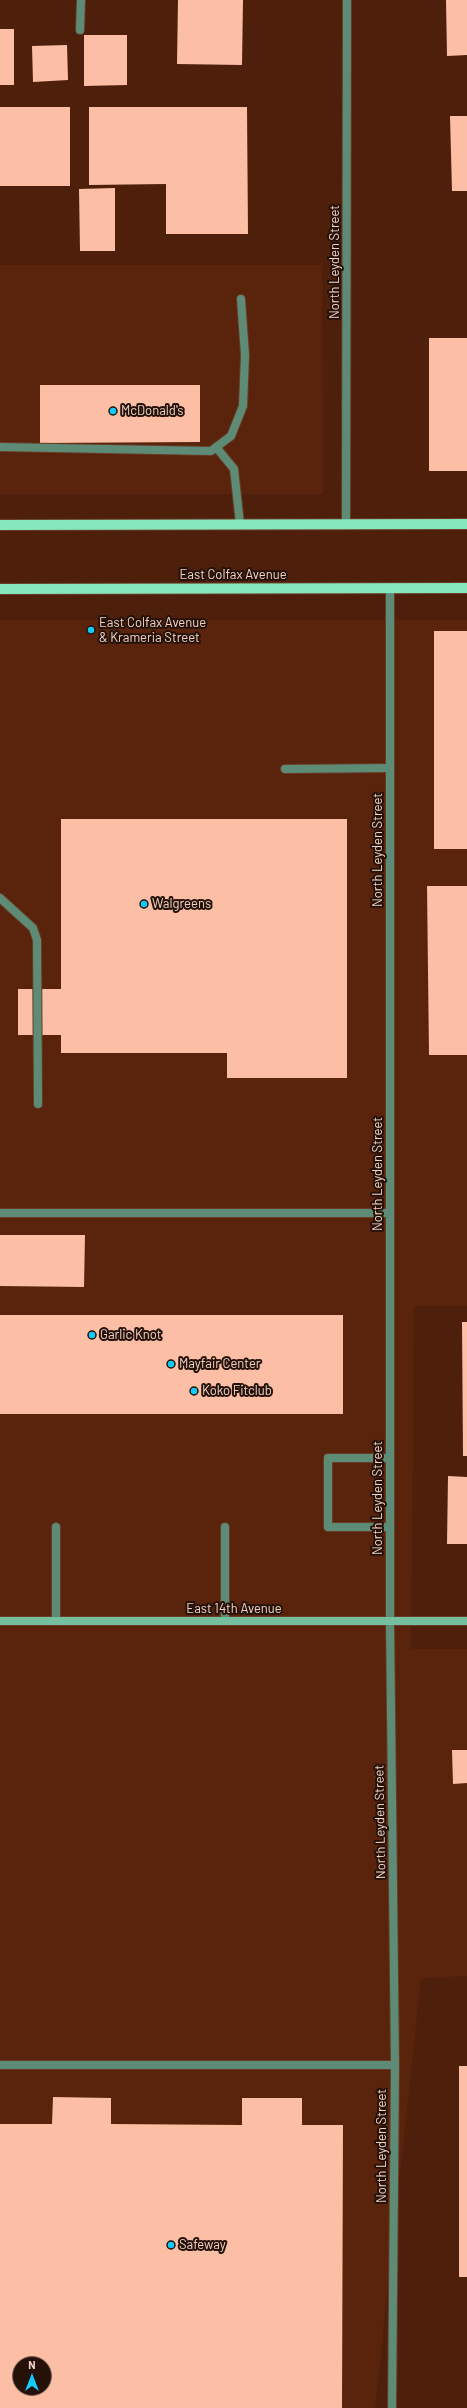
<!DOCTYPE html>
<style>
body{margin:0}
#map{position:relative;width:467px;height:2408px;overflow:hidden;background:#4e200b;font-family:Barlow,sans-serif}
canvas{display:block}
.north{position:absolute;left:12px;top:2356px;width:40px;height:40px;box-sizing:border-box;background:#261109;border:1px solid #775e55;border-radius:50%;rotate:0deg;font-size:11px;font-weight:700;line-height:16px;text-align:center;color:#f0d2c6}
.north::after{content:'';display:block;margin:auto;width:14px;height:18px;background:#12cafb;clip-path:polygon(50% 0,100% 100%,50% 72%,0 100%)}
</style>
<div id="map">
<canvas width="467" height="2408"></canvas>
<div class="north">N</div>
</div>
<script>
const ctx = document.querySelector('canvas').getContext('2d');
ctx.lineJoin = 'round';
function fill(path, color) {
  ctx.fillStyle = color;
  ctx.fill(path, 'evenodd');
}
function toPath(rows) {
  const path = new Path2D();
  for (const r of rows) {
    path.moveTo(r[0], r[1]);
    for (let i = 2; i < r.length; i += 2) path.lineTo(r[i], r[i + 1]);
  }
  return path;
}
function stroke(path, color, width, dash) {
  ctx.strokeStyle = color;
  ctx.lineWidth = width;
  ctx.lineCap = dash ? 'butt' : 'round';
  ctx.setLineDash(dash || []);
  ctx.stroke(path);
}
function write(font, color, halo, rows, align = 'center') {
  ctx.font = font + ' Barlow,sans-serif';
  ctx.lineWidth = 4;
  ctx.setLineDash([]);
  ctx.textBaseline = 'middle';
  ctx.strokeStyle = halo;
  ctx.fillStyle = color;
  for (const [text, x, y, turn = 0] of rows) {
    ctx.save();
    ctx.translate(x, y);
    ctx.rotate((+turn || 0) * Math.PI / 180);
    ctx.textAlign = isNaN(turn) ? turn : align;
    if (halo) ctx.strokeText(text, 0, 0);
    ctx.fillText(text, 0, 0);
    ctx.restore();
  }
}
fill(toPath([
 [0,265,322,265,323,494,0,494],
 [0,620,467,620,467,1306,414,1306,411,1649,467,1649,467,1976,421,1978,375,2408,0,2408],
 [20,2364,44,2364,44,2388,20,2388]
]), '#59240b');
fill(toPath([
 [178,0,243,0,242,65,177,64],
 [446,0,467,0,467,55,447,56],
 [0,29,14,29,14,85,0,85],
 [84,35,127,35,127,85,84,86],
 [67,45,68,80,33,82,32,46],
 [0,107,70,107,70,186,0,186],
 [89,107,247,107,248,234,166,234,166,184,89,185],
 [450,116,467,116,467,191,452,191],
 [115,188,115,251,80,251,79,189],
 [429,338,467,338,467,471,429,471],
 [40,385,200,385,200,442,40,443],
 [434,631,467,631,467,849,434,849],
 [61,819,347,819,347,1078,227,1078,227,1053,61,1053,61,1035,18,1035,18,989,61,989],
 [427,886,467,886,467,1055,429,1055],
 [0,1235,85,1235,84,1287,0,1286],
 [0,1315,343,1315,343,1414,0,1414],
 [462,1322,467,1322,467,1456,463,1456],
 [448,1476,467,1477,467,1544,447,1544],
 [452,1750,467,1750,467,1783,453,1784],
 [459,2066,467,2066,467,2277,459,2277],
 [53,2097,111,2098,111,2124,242,2125,242,2098,302,2098,302,2125,343,2125,342,2408,0,2408,0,2124,52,2124],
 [20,2364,44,2364,44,2388,20,2388]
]), '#fcbfa6');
const lane = toPath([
 [80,30,81,0],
 [0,447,211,451,231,436,243,406,245,355,241,299],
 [216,447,234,469,240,524],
 [285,769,390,768],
 [0,898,33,928,37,940,38,1104],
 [0,1213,390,1213],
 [390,1458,328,1458,328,1527,390,1527],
 [56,1527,56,1621],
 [225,1527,225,1621],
 [0,2065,395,2065]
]);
const street = toPath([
 [346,524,347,0],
 [390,588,390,1621,395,2065,392,2408]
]);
const secondary = toPath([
 [0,1621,467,1621]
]);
const primary = toPath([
 [0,525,467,524],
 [0,589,467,588]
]);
stroke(lane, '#683c29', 10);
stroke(street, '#683c29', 10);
stroke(secondary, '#683c29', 10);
stroke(primary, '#683c29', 12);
stroke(lane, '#5e8b76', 8);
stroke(street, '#5e8b76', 8);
stroke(secondary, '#76bf9e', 8);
stroke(primary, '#87e7bc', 10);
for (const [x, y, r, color] of [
 [113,411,4,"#12cafb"],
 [91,630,4,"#12cafb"],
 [144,904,4,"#12cafb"],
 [92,1335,4,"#12cafb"],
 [171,1364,4,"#12cafb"],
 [194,1391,4,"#12cafb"],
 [171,2245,4,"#12cafb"]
]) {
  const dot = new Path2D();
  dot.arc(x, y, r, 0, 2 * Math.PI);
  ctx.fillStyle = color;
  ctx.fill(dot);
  stroke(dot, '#261109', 1.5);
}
write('13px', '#f0d2c6', '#261109', [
 ["North Leyden Street",335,262,-90],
 ["East Colfax Avenue",233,575],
 ["North Leyden Street",378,850,-90],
 ["North Leyden Street",378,1174,-90],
 ["North Leyden Street",378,1498,-90],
 ["East 14th Avenue",234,1609],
 ["North Leyden Street",380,1822,-91],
 ["North Leyden Street",382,2146,-90]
]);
write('13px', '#f0d2c6', '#261109', [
 ["McDonald's",121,411],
 ["East Colfax Avenue",99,623],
 ["& Krameria Street",99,638],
 ["Walgreens",152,904],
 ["Garlic Knot",100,1335],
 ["Mayfair Center",179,1364],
 ["Koko Fitclub",202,1391],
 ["Safeway",179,2245]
], 'left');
</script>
